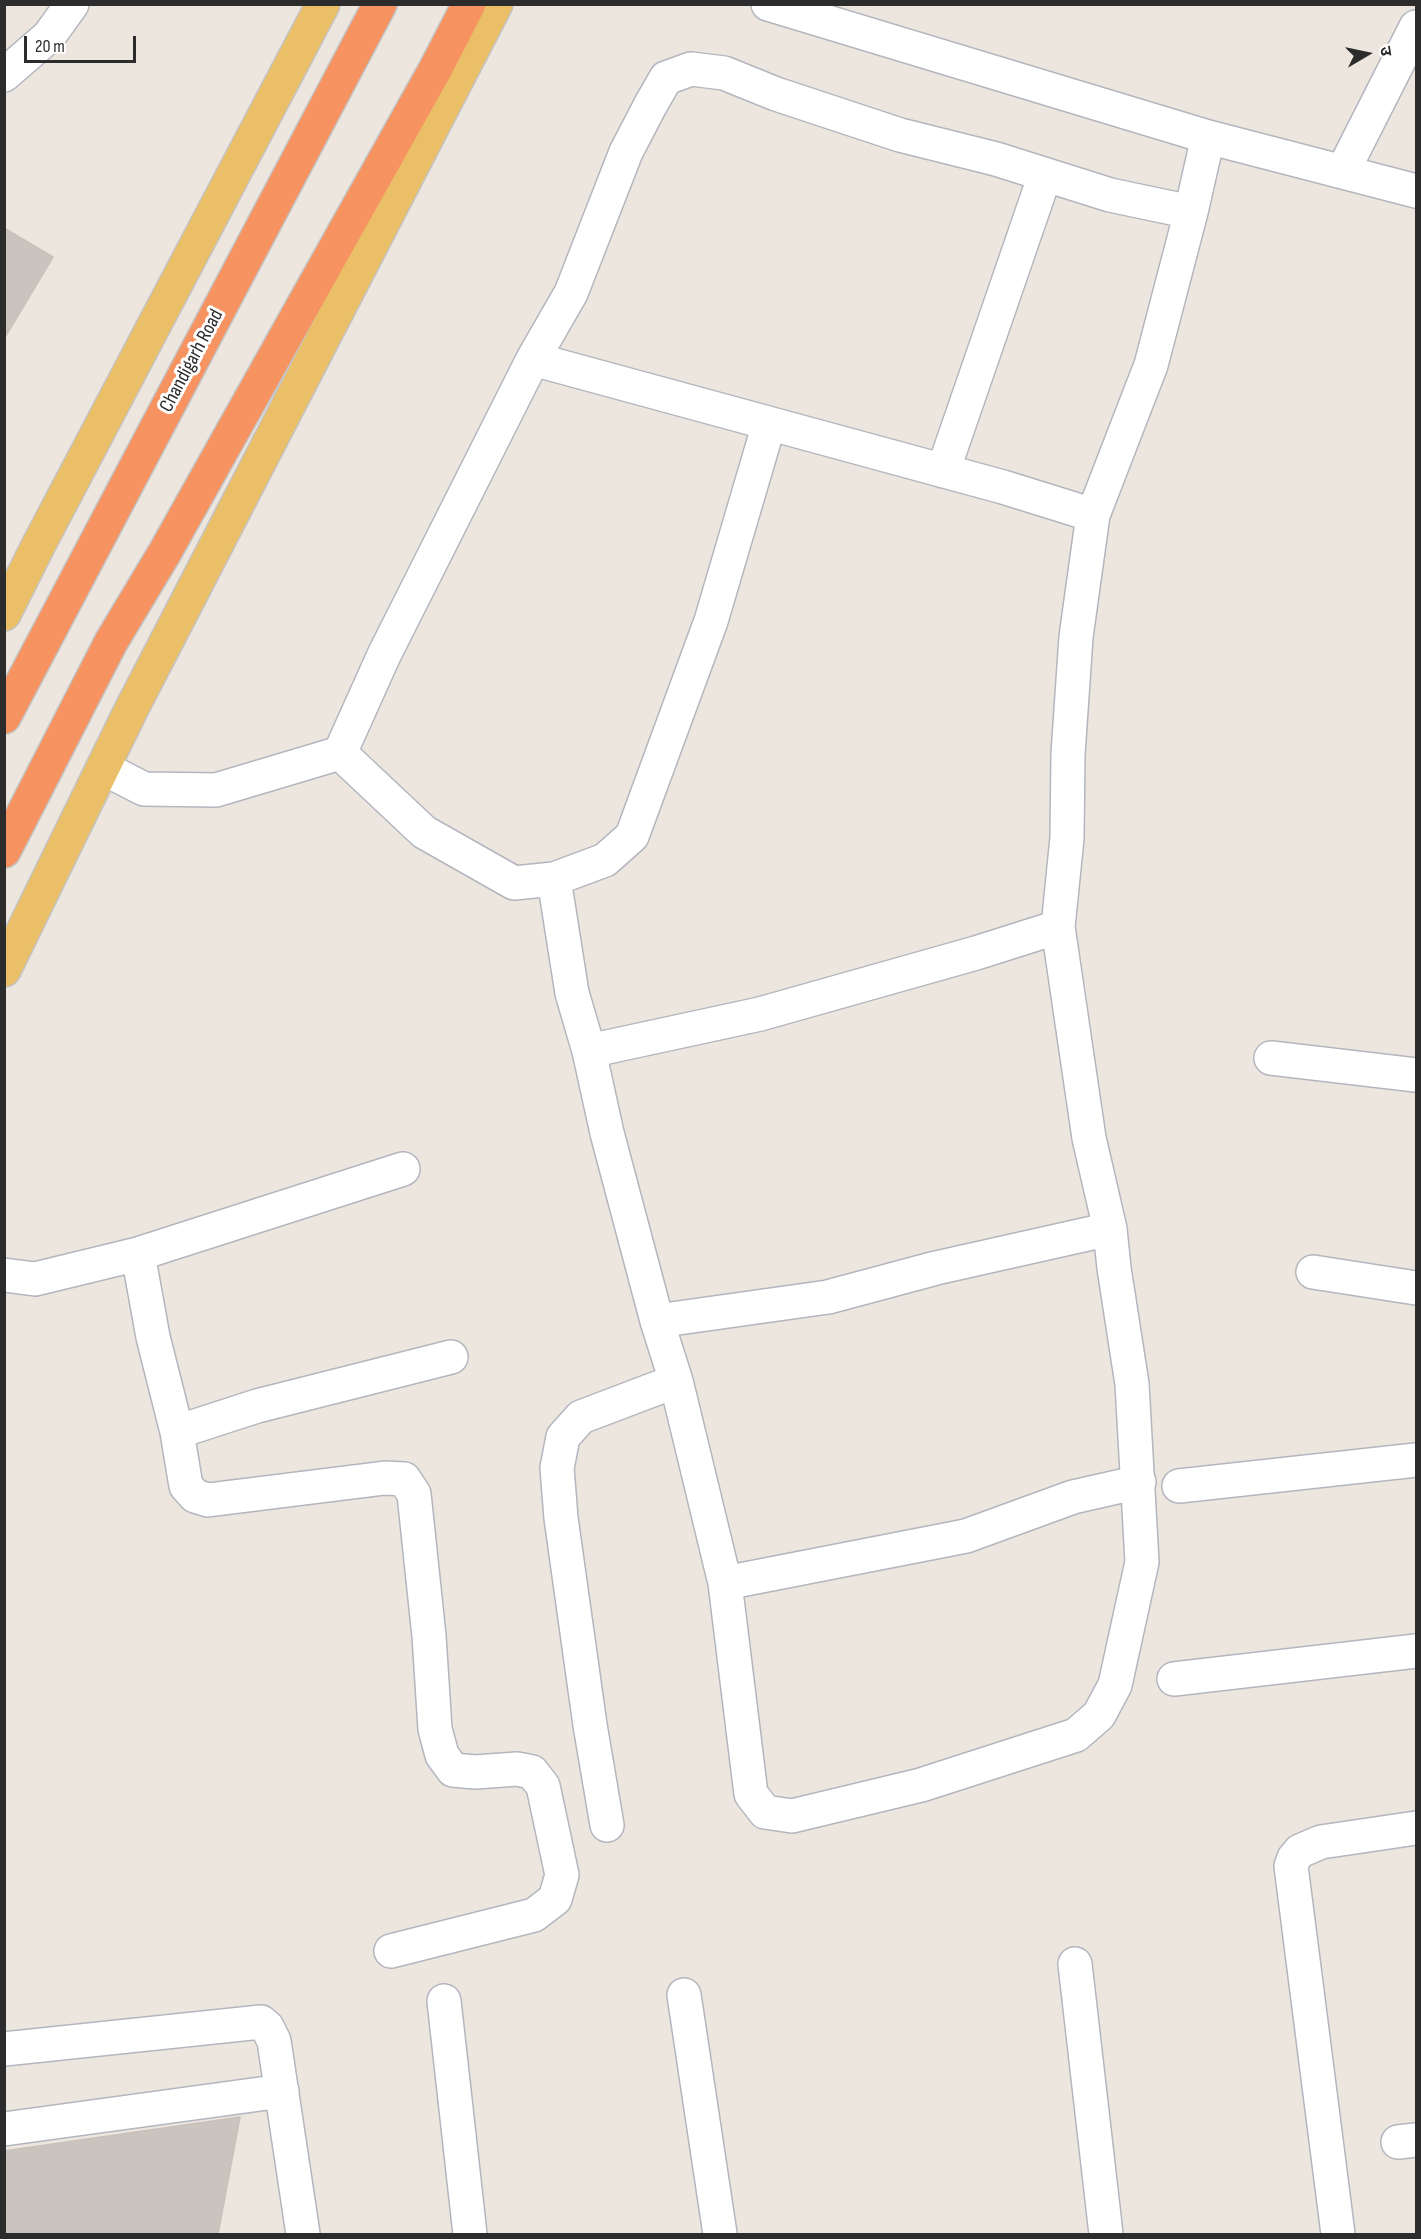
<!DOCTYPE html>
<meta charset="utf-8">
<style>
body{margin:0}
#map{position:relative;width:1421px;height:2239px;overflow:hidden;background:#ede6df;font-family:"Sofia Sans Condensed","Noto Sans Devanagari",sans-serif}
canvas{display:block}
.frame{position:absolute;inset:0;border:6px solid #2c2c2c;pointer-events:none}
.north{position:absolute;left:1337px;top:24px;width:60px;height:60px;-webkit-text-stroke:4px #fff;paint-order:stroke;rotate:81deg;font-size:16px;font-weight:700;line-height:24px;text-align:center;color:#2c2c2c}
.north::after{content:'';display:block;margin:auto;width:21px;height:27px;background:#2c2c2c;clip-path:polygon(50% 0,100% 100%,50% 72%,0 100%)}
.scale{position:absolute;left:24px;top:36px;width:112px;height:27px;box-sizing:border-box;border:3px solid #2c2c2c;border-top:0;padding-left:8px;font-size:18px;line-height:21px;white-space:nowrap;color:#2c2c2c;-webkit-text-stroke:4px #fff;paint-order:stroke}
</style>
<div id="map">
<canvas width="1421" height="2239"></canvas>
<div class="frame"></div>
<div class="north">उ</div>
<div class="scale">20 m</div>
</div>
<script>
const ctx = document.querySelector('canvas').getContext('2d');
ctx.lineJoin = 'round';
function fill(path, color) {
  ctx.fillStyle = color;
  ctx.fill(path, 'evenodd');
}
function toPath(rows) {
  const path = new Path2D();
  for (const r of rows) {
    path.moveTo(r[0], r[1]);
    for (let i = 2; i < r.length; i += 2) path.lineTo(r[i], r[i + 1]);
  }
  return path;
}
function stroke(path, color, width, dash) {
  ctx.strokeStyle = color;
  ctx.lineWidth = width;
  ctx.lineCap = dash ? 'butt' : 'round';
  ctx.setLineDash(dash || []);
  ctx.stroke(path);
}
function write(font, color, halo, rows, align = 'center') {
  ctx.font = font + ' "Sofia Sans Condensed",sans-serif';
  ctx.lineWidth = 6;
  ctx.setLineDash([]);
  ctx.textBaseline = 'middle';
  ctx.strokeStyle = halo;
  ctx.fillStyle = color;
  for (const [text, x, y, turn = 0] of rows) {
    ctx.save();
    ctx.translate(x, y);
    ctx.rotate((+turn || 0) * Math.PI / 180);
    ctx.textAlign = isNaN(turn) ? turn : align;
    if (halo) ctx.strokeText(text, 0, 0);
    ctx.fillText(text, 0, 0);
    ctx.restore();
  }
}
const building = toPath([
 [4,228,53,257,4,339,4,228],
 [240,2117,218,2234,4,2234,4,2151,240,2117]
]);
fill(building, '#c9c4be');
stroke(building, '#c9c1b9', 1.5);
const minor = toPath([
 [768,4,1208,137,1416,191],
 [4,75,49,36,72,4],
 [1343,171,1416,27],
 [943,471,1045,175],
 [1093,515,1003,487,533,359,571,293,626,152,651,104,666,78,691,69,724,73,776,94,900,135,996,159,1110,195,1191,212],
 [340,753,424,832,514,883,554,879,605,860,632,836,711,621,769,424],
 [103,768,144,789,216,790,340,753,384,655,533,359],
 [554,879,572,993,589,1051,760,1014,976,953,1058,927,1067,838,1068,754,1076,637,1093,515,1151,365,1191,212,1208,137],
 [589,1051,607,1133,657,1321,676,1381,725,1583,751,1794,765,1812,792,1816,921,1785,1076,1735,1099,1715,1115,1685,1142,1562,1132,1384,1114,1268,1110,1229,1089,1138,1058,927],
 [1271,1058,1416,1075],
 [138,1254,153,1337,177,1432,186,1486,195,1496,208,1500,385,1478,404,1479,414,1494,429,1636,435,1729,442,1755,453,1770,475,1772,517,1769,532,1772,543,1786,562,1875,555,1899,534,1915,391,1951],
 [1313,1272,1416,1288],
 [4,1275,35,1279,138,1254,403,1169],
 [657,1321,828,1297,936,1268,1110,1229],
 [177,1432,257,1406,451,1357],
 [1179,1486,1416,1460],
 [725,1583,966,1536,1073,1497,1139,1482],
 [1174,1679,1416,1651],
 [607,1825,590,1725,561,1518,557,1468,563,1437,581,1417,676,1381],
 [1075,1964,1106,2234],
 [684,1995,720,2234],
 [444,2001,470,2234],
 [4,2049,261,2022,267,2027,274,2041,303,2234],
 [4,2129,282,2091],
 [1398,2142,1416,2140],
 [1338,2234,1291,1866,1294,1858,1300,1851,1321,1842,1416,1828]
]);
const major = toPath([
 [4,614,38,546,323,4],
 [4,970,131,710,496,4]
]);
const highway = toPath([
 [4,717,380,4],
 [4,851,111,642,165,552,436,68,469,4]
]);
stroke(minor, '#b3b6bf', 36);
stroke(major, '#c4c4c4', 36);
stroke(highway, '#c4c4c4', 36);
stroke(minor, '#fff', 33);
stroke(major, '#eabf67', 33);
stroke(highway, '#f69361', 33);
write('20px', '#2c2c2c', '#fff', [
 ["Chandigarh Road",192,361,-62]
]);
</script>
